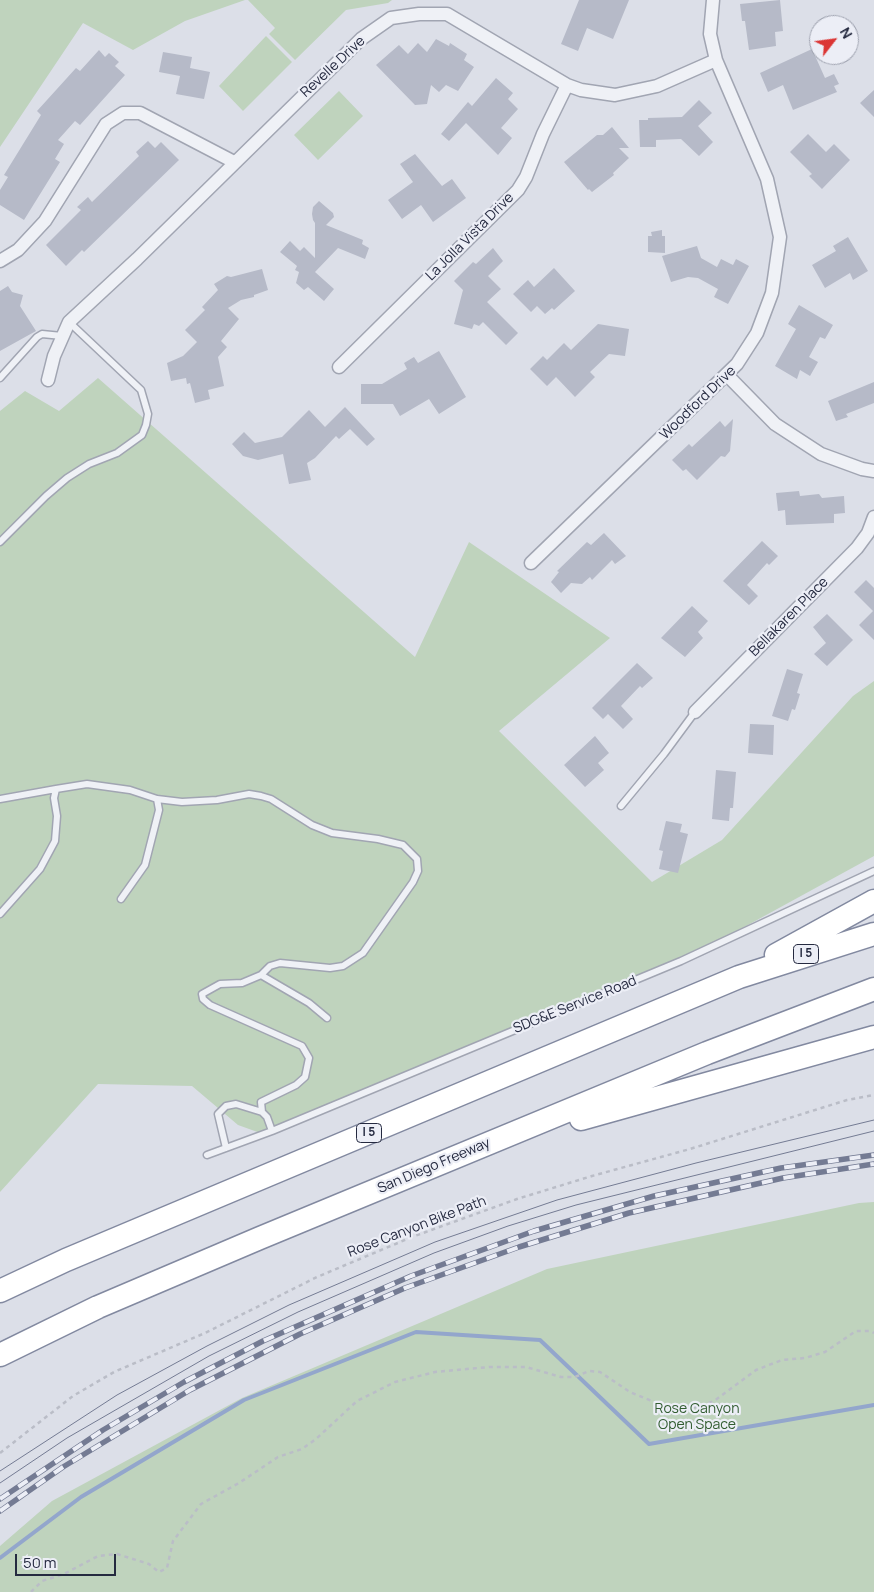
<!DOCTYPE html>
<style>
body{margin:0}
#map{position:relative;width:874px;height:1592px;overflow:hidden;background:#dcdfe8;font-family:Manrope,sans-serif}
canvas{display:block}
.north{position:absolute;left:809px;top:15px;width:50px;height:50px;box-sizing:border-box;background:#eceef6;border:1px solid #9ca0ad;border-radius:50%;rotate:60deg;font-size:14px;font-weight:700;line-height:20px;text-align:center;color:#252a40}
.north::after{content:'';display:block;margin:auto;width:18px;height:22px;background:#db3534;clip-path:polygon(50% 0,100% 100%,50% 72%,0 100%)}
.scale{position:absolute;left:15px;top:1554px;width:101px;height:22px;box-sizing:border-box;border:2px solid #252a40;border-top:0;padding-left:6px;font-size:15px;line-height:18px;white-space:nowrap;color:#252a40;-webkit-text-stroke:4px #eceef6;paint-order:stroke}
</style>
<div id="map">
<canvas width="874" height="1592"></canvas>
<div class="north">N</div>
<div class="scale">50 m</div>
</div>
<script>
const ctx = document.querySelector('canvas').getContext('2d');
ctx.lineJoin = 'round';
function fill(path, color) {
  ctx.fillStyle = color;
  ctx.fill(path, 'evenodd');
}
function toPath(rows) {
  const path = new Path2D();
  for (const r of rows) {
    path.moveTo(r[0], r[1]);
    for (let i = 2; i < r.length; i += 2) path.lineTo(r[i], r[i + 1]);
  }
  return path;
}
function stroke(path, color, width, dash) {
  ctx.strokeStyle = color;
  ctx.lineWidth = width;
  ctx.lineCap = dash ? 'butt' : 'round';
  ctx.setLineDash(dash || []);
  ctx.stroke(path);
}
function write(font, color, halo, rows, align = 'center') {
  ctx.font = font + ' Manrope,sans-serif';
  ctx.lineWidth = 4.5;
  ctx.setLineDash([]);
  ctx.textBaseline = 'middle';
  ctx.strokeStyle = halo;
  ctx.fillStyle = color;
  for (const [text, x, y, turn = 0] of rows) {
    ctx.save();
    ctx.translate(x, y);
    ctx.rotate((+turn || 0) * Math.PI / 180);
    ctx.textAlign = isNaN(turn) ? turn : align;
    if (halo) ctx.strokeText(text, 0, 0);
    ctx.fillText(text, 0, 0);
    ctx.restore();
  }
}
fill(toPath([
 [0,0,245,0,185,21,133,50,83,23,0,147],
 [248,0,392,0,388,3,346,10,295,60,269,34,275,28],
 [266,36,292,62,243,111,219,86],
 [339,91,363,116,318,160,294,135],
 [98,378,415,657,469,542,610,638,499,731,652,882,722,840,853,696,874,681,874,856,715,943,263,1134,238,1125,192,1086,98,1084,0,1192,0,411,25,391,59,411],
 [874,1202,874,1592,0,1592,0,1546,52,1501,242,1398,547,1269,859,1203]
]), '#bfd3bd');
stroke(toPath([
 [0,1558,81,1497,244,1400,416,1332,540,1340,649,1444,874,1405]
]), '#93a6cc', 4);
fill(toPath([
 [579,0,629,0,613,39,587,28,578,51,561,44],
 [780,0,783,31,775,32,776,46,749,50,745,21,742,21,740,4],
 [436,39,449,46,450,43,467,54,464,60,474,67,458,91,446,85,439,92,431,85,427,104,415,105,376,65,399,45,408,54,418,43,427,52],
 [812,49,825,78,834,74,839,84,834,86,837,92,793,110,783,85,768,92,760,73],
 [99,50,105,57,109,53,119,62,115,66,125,75,80,125,75,121,58,140,64,144,55,159,60,162,24,220,0,205,0,190,8,177,4,175,41,115,37,111,76,68,80,71],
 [163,52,192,57,190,68,210,72,204,99,176,94,180,76,159,72],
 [496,78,513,93,508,99,518,109,501,128,512,138,498,155,466,123,449,141,441,134,468,102,472,106],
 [874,90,874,117,860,103],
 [699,100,712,113,698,126,713,142,699,156,681,139,656,140,656,147,640,147,639,120,648,120,648,118,682,117],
 [612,127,629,148,619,148,629,158,613,173,614,175,592,192,589,189,588,190,564,162,597,135,603,135],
 [808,134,826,152,834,144,850,160,822,189,809,176,812,174,790,152],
 [148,141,155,148,161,142,179,160,84,252,82,250,66,266,46,245,81,210,77,207,88,197,92,202,139,156,136,152],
 [415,154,442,186,452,179,466,198,433,222,421,205,402,219,388,200,413,182,400,164],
 [319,201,333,213,334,217,326,225,363,240,362,244,369,248,365,259,338,248,315,272,334,289,324,301,308,287,304,290,296,283,299,272,295,270,297,266,280,252,290,241,300,251,304,247,315,258,315,223,313,220,312,214,313,207],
 [662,230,662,236,665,236,665,253,648,252,648,236,652,236,651,232],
 [848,237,868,271,853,280,850,273,825,288,812,265,836,251,833,246],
 [697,246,701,258,717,267,721,259,733,265,736,259,749,266,728,304,714,297,718,289,698,278,688,277,671,282,662,256],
 [493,248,503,261,488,276,501,289,487,302,518,333,506,345,483,322,479,326,474,324,472,329,454,324,463,290,454,281,473,262,476,264],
 [554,268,575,291,554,310,552,308,545,314,537,306,531,312,513,294,528,280,534,287],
 [262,269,268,290,254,295,254,297,241,300,228,308,239,319,221,341,227,347,218,357,224,386,208,390,210,399,195,403,190,383,187,384,186,378,171,381,167,363,183,356,197,342,185,330,205,310,202,307,218,290,214,284,227,276,231,277],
 [8,286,12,292,23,295,20,306,36,331,0,351,0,291],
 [799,305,833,325,825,339,820,337,809,357,818,362,810,376,800,370,797,379,775,366,796,329,788,324],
 [598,324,629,329,625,356,609,354,590,372,595,377,575,397,556,377,547,386,530,369,543,356,547,360,564,343,571,350],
 [439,351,466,397,439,414,429,399,400,416,393,404,361,404,361,384,382,384,407,369,404,363,414,357,418,363],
 [874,382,874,403,846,414,848,417,836,421,828,401],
 [345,407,375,439,367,446,350,429,339,439,336,436,315,458,307,463,311,480,289,484,283,454,258,460,243,456,232,444,244,432,255,443,282,437,309,410,325,427],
 [733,419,730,451,725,457,721,456,697,480,686,469,683,471,672,460,689,444,692,447,720,421,725,427],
 [799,491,800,496,819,494,822,498,844,496,845,513,834,514,834,523,786,525,785,510,778,511,776,493],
 [604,533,626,556,615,564,612,560,592,580,590,577,582,584,571,583,561,593,551,582,559,572,557,571,587,542,591,545],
 [762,541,778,556,769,565,767,563,747,585,758,596,749,605,723,581],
 [866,580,874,588,874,640,859,625,873,611,854,592],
 [692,606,708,621,698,632,703,638,685,657,661,638],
 [827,614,853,640,827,666,814,654,826,643,813,627],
 [637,663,653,678,642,688,640,686,621,706,633,719,623,729,608,714,603,719,592,708],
 [787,669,803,674,797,693,800,694,795,710,792,709,788,721,772,716],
 [750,724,774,725,773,755,748,753],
 [595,736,609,753,598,763,604,770,585,787,564,765],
 [716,770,736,772,733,808,730,808,729,821,712,819],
 [666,821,682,824,680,832,688,834,678,873,659,869,663,851,659,850]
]), '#b6bac8');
const lane = toPath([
 [0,378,37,337,42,334,62,336],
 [0,542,46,496,67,478,89,464,117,453,142,435,146,425,148,414,141,390,69,322],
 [0,799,56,789],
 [621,806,664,754,695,712],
 [121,899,145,865,159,810,157,799,182,802,217,800,249,794,261,796,271,799,312,825,332,833,378,839,403,845,417,859,418,871,413,882,363,953,343,966,330,968,280,963,270,966,261,975],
 [0,914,40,869,55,841,57,816,54,798,56,789,87,784,130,790,157,799],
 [262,1112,261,1102,296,1085,305,1077,309,1058,302,1046,210,1005,203,999,202,994,220,984,242,983,261,975,309,1003,327,1018],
 [226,1148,218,1114,226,1106,236,1104,262,1112,267,1117,272,1131],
 [207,1155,272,1131,681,961,874,871]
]);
const street = toPath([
 [0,261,18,250,45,221,106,124,123,113,140,113,234,162],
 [339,367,518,190,526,177,543,134,567,85],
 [727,375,775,424,821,454,862,469,874,471],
 [48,380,54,356,69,322,137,259,361,39,391,18,419,14,447,14,567,85,581,90,615,95,657,86,716,60],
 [531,563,737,364,757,333,772,293,780,237,767,179,716,60,710,34,713,0],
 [695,712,857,548,868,533,874,517]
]);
const highway = toPath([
 [776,955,874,901],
 [581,1119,874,1037],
 [0,1291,66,1260,739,977,874,934],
 [0,1355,98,1307,260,1238,707,1053,874,989]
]);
stroke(lane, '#a1a5b2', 9);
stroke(street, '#a1a5b2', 15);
stroke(highway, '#8289a0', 25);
stroke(toPath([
 [0,1453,73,1396,114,1372,205,1333,317,1277,412,1237,517,1199,592,1176,690,1149,847,1100,874,1095],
 [31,1592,42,1581,64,1574,98,1556,117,1554,149,1564,159,1572,167,1568,173,1541,201,1504,239,1483,278,1457,302,1449,316,1439,357,1401,395,1382,435,1372,489,1367,526,1367,561,1377,575,1377,589,1371,600,1372,630,1392,664,1406,697,1407,714,1401,756,1370,782,1360,805,1358,825,1352,856,1331,870,1331,874,1333]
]), '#babdc7', 2.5, [4, 4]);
stroke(lane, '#eff1f6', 6);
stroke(street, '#eff1f6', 12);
stroke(highway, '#fff', 22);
stroke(toPath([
 [0,1471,117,1395,207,1346,289,1305,435,1242,557,1200,696,1163,874,1120],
 [0,1483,67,1438,209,1356,298,1312,434,1253,508,1226,576,1205,874,1131]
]), '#747b93', 1);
const rail = toPath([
 [0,1499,103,1430,184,1382,263,1341,411,1276,534,1231,654,1196,781,1168,874,1155],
 [0,1511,63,1467,190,1390,300,1334,405,1288,519,1247,629,1213,783,1178,874,1164]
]);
stroke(rail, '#747b93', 5.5);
stroke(rail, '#eceef6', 4, [11]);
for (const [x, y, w] of [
 [806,954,25],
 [369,1133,25]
]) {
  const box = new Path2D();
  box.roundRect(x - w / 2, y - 9.5, w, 19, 4);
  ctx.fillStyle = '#eceef6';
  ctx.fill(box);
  stroke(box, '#252a40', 1);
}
write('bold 12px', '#252a40', null, [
 ["I 5",806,954],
 ["I 5",369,1133]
]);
write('14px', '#252a40', '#eceef6', [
 ["Revelle Drive",333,67,-43],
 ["La Jolla Vista Drive",470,237,-45],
 ["Woodford Drive",698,403,-44],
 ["Bellakaren Place",789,617,-45],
 ["SDG&E Service Road",575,1005,-22],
 ["San Diego Freeway",434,1166,-23],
 ["Rose Canyon Bike Path",417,1227,-21]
]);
write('14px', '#325d31', '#eceef6', [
 ["Rose Canyon",697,1409],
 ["Open Space",697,1425]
]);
</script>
